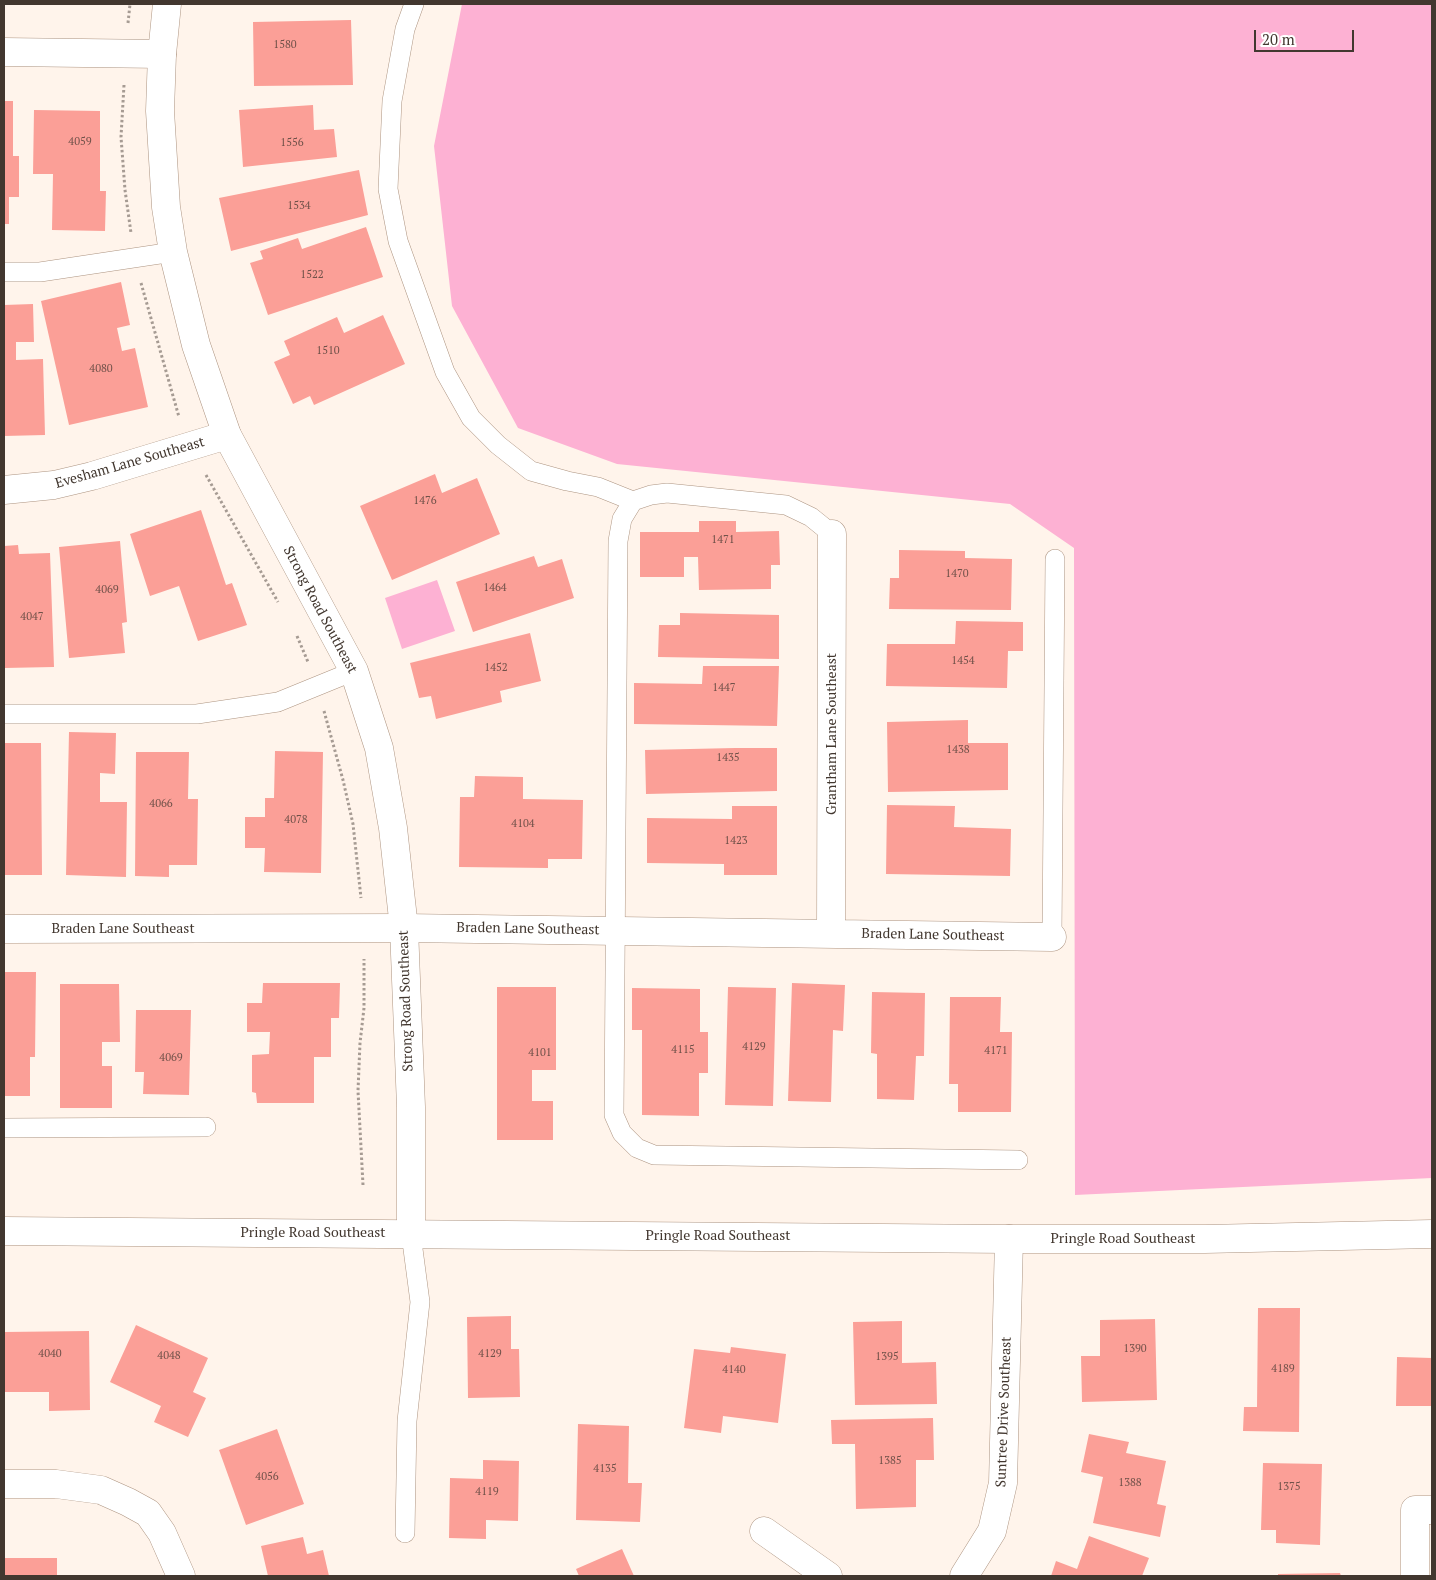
<!DOCTYPE html>
<style>
body{margin:0}
#map{position:relative;width:1436px;height:1580px;overflow:hidden;background:#fff4eb;font-family:"PT Serif",serif}
canvas{display:block}
.frame{position:absolute;inset:0;border:5px solid #42372f;pointer-events:none}
.scale{position:absolute;left:1254px;top:30px;width:100px;height:22px;box-sizing:border-box;border:2px solid #42372f;border-top:0;padding-left:6px;font-size:15px;line-height:18px;white-space:nowrap;color:#42372f;-webkit-text-stroke:4px #fff;paint-order:stroke}
</style>
<div id="map">
<canvas width="1436" height="1580"></canvas>
<div class="frame"></div>
<div class="scale">20 m</div>
</div>
<script>
const ctx = document.querySelector('canvas').getContext('2d');
ctx.lineJoin = 'round';
function fill(path, color) {
  ctx.fillStyle = color;
  ctx.fill(path, 'evenodd');
}
function toPath(rows) {
  const path = new Path2D();
  for (const r of rows) {
    path.moveTo(r[0], r[1]);
    for (let i = 2; i < r.length; i += 2) path.lineTo(r[i], r[i + 1]);
  }
  return path;
}
function stroke(path, color, width, dash) {
  ctx.strokeStyle = color;
  ctx.lineWidth = width;
  ctx.lineCap = dash ? 'butt' : 'round';
  ctx.setLineDash(dash || []);
  ctx.stroke(path);
}
function write(font, color, halo, rows, align = 'center') {
  ctx.font = font + ' "PT Serif",serif';
  ctx.lineWidth = 4;
  ctx.setLineDash([]);
  ctx.textBaseline = 'middle';
  ctx.strokeStyle = halo;
  ctx.fillStyle = color;
  for (const [text, x, y, turn = 0] of rows) {
    ctx.save();
    ctx.translate(x, y);
    ctx.rotate((+turn || 0) * Math.PI / 180);
    ctx.textAlign = isNaN(turn) ? turn : align;
    if (halo) ctx.strokeText(text, 0, 0);
    ctx.fillText(text, 0, 0);
    ctx.restore();
  }
}
fill(toPath([
 [462,4,1432,4,1432,1178,1075,1195,1074,548,1010,504,617,464,518,428,452,306,434,146],
 [437,580,455,631,402,649,385,598]
]), '#fdb1d3');
fill(toPath([
 [351,20,353,85,254,86,253,22],
 [4,101,13,101,13,156,19,156,19,197,9,197,9,224,4,224],
 [313,105,314,130,334,129,337,157,243,167,239,110],
 [34,110,100,111,100,191,106,191,105,231,52,230,53,174,33,174],
 [359,170,368,215,231,251,219,198],
 [366,227,383,277,268,315,250,263,263,259,260,251,298,238,302,249],
 [121,282,130,325,117,328,122,351,135,348,148,407,69,425,41,301],
 [33,304,34,342,16,342,16,360,43,359,45,435,4,436,4,305],
 [383,315,405,364,314,405,310,396,293,404,274,362,290,355,284,341,337,317,344,333],
 [435,474,442,493,477,478,500,534,392,580,360,506],
 [201,510,226,585,232,583,247,625,198,641,179,586,150,596,130,534],
 [699,521,736,521,736,532,779,531,780,565,771,565,771,589,699,590,698,557,684,557,684,577,640,577,640,532,699,532],
 [120,541,127,622,122,623,125,653,69,658,59,547],
 [18,545,19,554,50,553,54,667,4,668,4,546],
 [899,550,965,551,965,558,1012,559,1011,610,889,609,890,578,899,578],
 [534,556,538,567,562,559,574,598,473,632,456,582],
 [680,613,779,615,779,659,658,657,659,625,680,625],
 [956,621,1023,622,1023,651,1008,651,1007,688,886,686,887,644,955,644],
 [530,633,541,681,500,691,502,702,436,719,431,696,419,698,410,663],
 [703,666,779,666,777,726,634,724,634,683,702,684],
 [968,720,968,743,1008,743,1008,790,888,792,887,722],
 [69,732,116,733,115,774,100,773,100,802,127,802,126,877,66,875],
 [4,743,41,743,42,875,4,875],
 [735,748,777,748,777,791,646,794,645,750],
 [275,751,323,752,321,873,264,872,265,848,245,848,245,817,265,817,265,798,274,798],
 [136,752,189,752,188,799,198,799,197,865,169,865,169,877,135,876],
 [475,776,523,777,523,799,583,800,582,859,548,859,548,868,459,867,460,797,474,797],
 [887,805,955,806,954,827,1011,829,1010,876,886,874],
 [732,806,777,806,777,875,724,875,724,864,647,863,647,818,732,819],
 [4,972,36,972,35,1057,30,1057,30,1096,4,1096],
 [263,983,340,983,339,1018,331,1018,331,1057,314,1057,314,1103,257,1103,256,1093,252,1092,252,1055,269,1054,270,1032,247,1032,247,1003,262,1003],
 [792,983,845,985,843,1031,833,1030,831,1102,788,1101],
 [60,984,119,984,120,1042,102,1042,102,1066,112,1066,112,1108,60,1108],
 [497,987,556,987,556,1070,532,1070,532,1101,553,1101,553,1140,497,1140],
 [728,987,776,988,773,1106,725,1105],
 [632,988,700,989,700,1032,708,1032,708,1073,699,1073,699,1116,642,1115,642,1030,632,1030],
 [872,992,925,993,924,1056,916,1056,914,1100,877,1099,877,1054,871,1053],
 [950,997,1001,997,1000,1032,1012,1032,1011,1112,958,1112,958,1084,949,1084],
 [136,1010,191,1010,189,1095,143,1094,144,1072,135,1072],
 [1258,1308,1300,1308,1299,1432,1243,1431,1244,1407,1257,1407],
 [511,1316,511,1349,519,1349,520,1397,468,1398,467,1317],
 [1155,1319,1157,1400,1082,1402,1081,1356,1100,1356,1100,1320],
 [902,1321,902,1363,936,1362,937,1404,855,1405,853,1322],
 [136,1325,208,1358,193,1392,206,1398,188,1437,154,1422,161,1406,110,1382],
 [89,1331,90,1410,49,1411,49,1392,4,1392,4,1332],
 [731,1347,786,1354,778,1423,723,1416,721,1433,684,1428,694,1349,730,1353],
 [1397,1357,1432,1358,1432,1406,1396,1406],
 [933,1418,934,1460,916,1460,916,1507,856,1509,855,1444,832,1444,831,1420],
 [578,1424,629,1426,628,1483,642,1483,640,1522,576,1520],
 [277,1429,304,1504,246,1525,219,1450],
 [1089,1434,1129,1442,1126,1453,1166,1461,1157,1504,1166,1506,1160,1537,1093,1523,1103,1477,1081,1472],
 [483,1460,519,1461,518,1521,486,1520,486,1539,449,1538,450,1478,483,1479],
 [1263,1463,1322,1464,1320,1545,1276,1543,1276,1530,1261,1530],
 [1089,1536,1149,1558,1142,1576,1051,1576,1056,1561,1077,1569],
 [303,1537,307,1554,323,1550,329,1576,268,1576,261,1546],
 [622,1549,634,1576,579,1576,576,1569],
 [4,1558,57,1558,57,1576,4,1576],
 [1340,1573,1341,1576,1278,1576,1278,1574]
]), '#fb9f97');
const service = toPath([
 [414,4,405,29,392,101,388,189,398,241,445,372,471,418,498,445,531,471,567,481,598,487,633,501],
 [4,272,40,272,173,252],
 [832,534,811,517,786,505,667,493,651,495,633,501,622,519,618,541,614,1115,622,1133,637,1148,654,1155,1018,1160],
 [4,714,197,714,278,702,354,671],
 [1052,937,1055,559],
 [4,1128,206,1127],
 [405,1533,407,1421,420,1302,411,1234]
]);
const minor = toPath([
 [4,52,162,54],
 [4,490,54,485,92,476,227,435],
 [4,929,404,928,1052,937],
 [831,933,832,534],
 [4,1484,56,1484,101,1490,128,1502,148,1513,162,1533,181,1576],
 [764,1531,828,1576],
 [964,1576,992,1531,1003,1483,1009,1239],
 [1415,1576,1415,1510,1432,1510]
]);
const tertiary = toPath([
 [167,4,162,54,160,111,166,207,173,252,196,345,227,435,354,671,379,748,393,828,404,928,411,1107,411,1234]
]);
const secondary = toPath([
 [4,1231,1009,1239,1205,1239,1432,1234]
]);
stroke(service, '#ad9481', 20);
stroke(minor, '#ad9481', 29);
stroke(tertiary, '#ad9481', 29);
stroke(secondary, '#ad9481', 29);
stroke(toPath([
 [128,23,130,4],
 [124,85,121,137,125,190,131,233],
 [141,283,179,417],
 [206,475,278,602],
 [297,636,308,662],
 [324,711,343,780,353,824,361,898],
 [363,1185,358,1091,360,1043,364,1008,364,959]
]), '#a69b93', 3, [2.5, 2.5]);
stroke(service, '#fff', 19);
stroke(minor, '#fff', 28);
stroke(tertiary, '#fff', 28);
stroke(secondary, '#fff', 28);
write('11px', '#705149', null, [
 ["1580",285,45],
 ["4059",80,142],
 ["1556",292,143],
 ["1534",299,206],
 ["1522",312,275],
 ["1510",328,351],
 ["4080",101,369],
 ["1476",425,501],
 ["1471",723,540],
 ["1470",957,574],
 ["1464",495,588],
 ["4069",107,590],
 ["4047",32,617],
 ["1454",963,661],
 ["1452",496,668],
 ["1447",724,688],
 ["1438",958,750],
 ["1435",728,758],
 ["4066",161,804],
 ["4078",296,820],
 ["4104",523,824],
 ["1423",736,841],
 ["4129",754,1047],
 ["4115",683,1050],
 ["4171",996,1051],
 ["4101",540,1053],
 ["4069",171,1058],
 ["1390",1135,1349],
 ["4040",50,1354],
 ["4129",490,1354],
 ["4048",169,1356],
 ["1395",887,1357],
 ["4189",1283,1369],
 ["4140",734,1370],
 ["1385",890,1461],
 ["4135",605,1469],
 ["4056",267,1477],
 ["1388",1130,1483],
 ["1375",1289,1487],
 ["4119",487,1492]
]);
write('14px', '#42372f', '#fff', [
 ["Evesham Lane Southeast",130,463,-16],
 ["Strong Road Southeast",320,610,62],
 ["Grantham Lane Southeast",832,734,-90],
 ["Braden Lane Southeast",123,929],
 ["Braden Lane Southeast",528,929,1],
 ["Braden Lane Southeast",933,935,1],
 ["Strong Road Southeast",406,1001,-92],
 ["Pringle Road Southeast",313,1233],
 ["Pringle Road Southeast",718,1236],
 ["Pringle Road Southeast",1123,1239],
 ["Suntree Drive Southeast",1004,1412,-88]
]);
</script>
